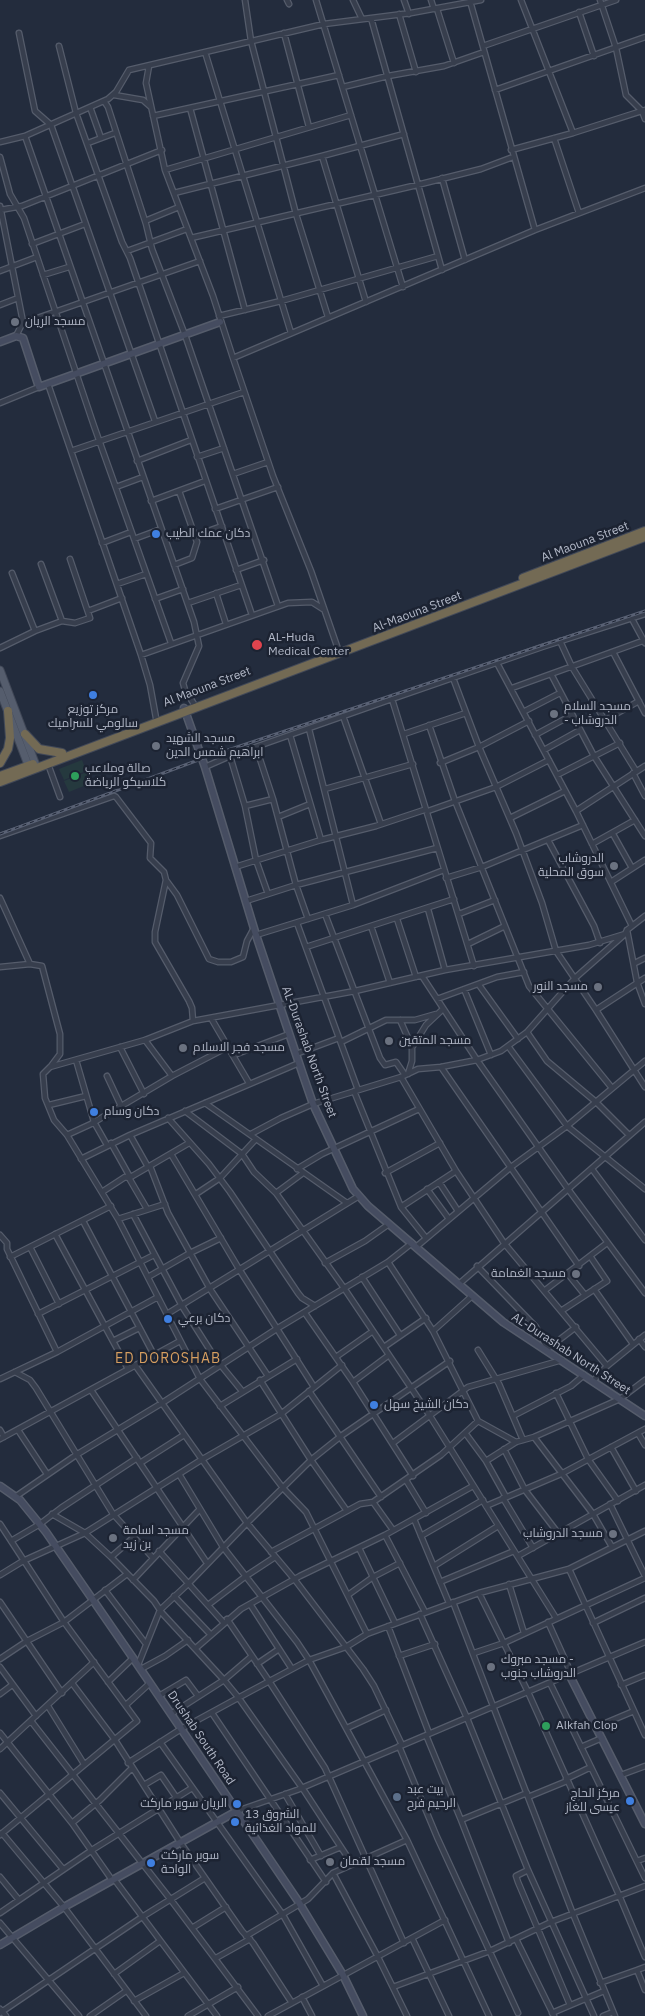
<!DOCTYPE html>
<meta charset="utf-8">
<style>
body{margin:0}
canvas{display:block;background:#232c3d}
</style>
<canvas width="645" height="2016"></canvas>
<script>
const ctx = document.querySelector('canvas').getContext('2d');
ctx.lineJoin = 'round';
function fill(path, color) {
  ctx.fillStyle = color;
  ctx.fill(path, 'evenodd');
}
function toPath(rows) {
  const path = new Path2D();
  for (const r of rows) {
    path.moveTo(r[0], r[1]);
    for (let i = 2; i < r.length; i += 2) path.lineTo(r[i], r[i + 1]);
  }
  return path;
}
function stroke(path, color, width, dash) {
  ctx.strokeStyle = color;
  ctx.lineWidth = width;
  ctx.lineCap = dash ? 'butt' : 'round';
  ctx.setLineDash(dash || []);
  ctx.stroke(path);
}
function write(font, color, halo, rows, align = 'center') {
  ctx.font = font + ' "IBM Plex Sans",Cairo,sans-serif';
  ctx.lineWidth = 5;
  ctx.setLineDash([]);
  ctx.textBaseline = 'middle';
  ctx.strokeStyle = halo;
  ctx.fillStyle = color;
  for (const [text, x, y, turn = 0] of rows) {
    ctx.save();
    ctx.translate(x, y);
    ctx.rotate((+turn || 0) * Math.PI / 180);
    ctx.textAlign = isNaN(turn) ? turn : align;
    if (halo) ctx.strokeText(text, 0, 0);
    ctx.fillText(text, 0, 0);
    ctx.restore();
  }
}
fill(toPath([
 [82,760,86,771,64,780,59,769],
 [87,772,91,783,69,792,64,781]
]), '#25393e');
const street = toPath([
 [245,0,251,41,296,214,328,317],
 [287,0,289,4],
 [316,0,403,287],
 [353,0,362,19],
 [404,0,409,14],
 [431,0,434,9],
 [600,0,616,48,626,95,642,111,645,119],
 [470,1,535,230],
 [437,9,454,63],
 [579,12,594,56],
 [399,14,416,72],
 [371,18,442,270],
 [19,33,35,111,51,125,155,421],
 [284,33,309,127],
 [59,46,76,113,122,242,130,258,252,615],
 [483,46,616,0],
 [205,52,291,333],
 [149,66,146,83,165,170,213,296,233,358,535,230,645,188],
 [343,87,388,76,444,66,484,52],
 [495,90,645,37],
 [114,95,143,100,151,107],
 [104,101,108,107,146,224,152,249,185,335,278,606],
 [90,107,101,138],
 [190,108,245,310],
 [153,116,339,75],
 [573,133,645,110],
 [25,136,194,622,199,646,183,683,185,690,194,704],
 [554,138,579,213],
 [0,142,25,136,108,99,116,92,129,70,324,24,411,13,481,0],
 [88,143,115,133],
 [511,150,573,133,521,0],
 [322,156,366,302],
 [0,157,10,194,24,218,94,426,171,643],
 [165,170,351,115],
 [442,178,465,260],
 [174,193,322,156,404,134],
 [0,206,23,322,16,336],
 [0,210,22,206,162,150],
 [145,221,179,207],
 [191,238,417,185,481,169,513,157],
 [32,244,85,224],
 [127,251,187,229],
 [0,271,37,257],
 [43,275,69,267],
 [0,305,18,298],
 [219,316,281,301,438,256],
 [23,323,200,261],
 [233,358,273,476,311,571,338,649],
 [48,384,141,655,150,685,156,718],
 [0,403,39,387],
 [71,451,244,392],
 [197,457,224,448],
 [137,461,191,440],
 [233,474,268,462],
 [116,487,143,477],
 [151,501,205,481],
 [215,509,278,487],
 [194,536,222,526],
 [134,539,161,529],
 [102,543,131,532],
 [41,564,62,621],
 [174,565,192,558,197,542,179,491],
 [236,570,264,560],
 [12,573,35,631],
 [117,584,146,574],
 [216,593,226,624],
 [155,599,183,589],
 [188,603,241,585],
 [88,611,122,598],
 [632,619,645,643],
 [560,641,572,667,636,771],
 [0,648,35,631,62,621,75,623,90,618,70,559],
 [613,652,645,713],
 [141,655,288,603,312,602,323,609],
 [497,663,576,811,632,926],
 [551,674,594,756,645,836],
 [453,678,479,747,516,833,542,903,556,951,596,1010,645,1087],
 [512,688,645,640],
 [392,699,474,966],
 [523,712,560,693],
 [343,716,381,824],
 [605,720,639,701],
 [429,725,455,801,529,986,612,1088],
 [309,729,353,905],
 [404,734,466,713],
 [290,735,321,840],
 [535,735,572,715],
 [256,747,273,799,296,885,308,919],
 [544,750,580,730],
 [230,756,245,806,256,860,268,894],
 [440,763,479,747,529,721],
 [48,764,60,797],
 [205,767,230,756,392,699,542,647,645,614],
 [633,773,645,796],
 [557,775,620,743],
 [325,789,413,764],
 [245,806,273,799],
 [576,811,645,766],
 [278,817,310,804],
 [510,818,565,791],
 [613,834,632,868],
 [0,836,114,796,116,797,151,843,150,858,164,872,166,880,155,932,155,942,189,1001,192,1008,193,1021],
 [548,840,594,926,600,943],
 [592,844,635,820],
 [235,867,321,840,376,826,424,810,428,811,496,787,549,760],
 [446,878,482,867,583,825],
 [166,880,177,895,209,959,218,962,231,962,243,957,247,941,254,928],
 [611,882,645,860],
 [0,898,30,964],
 [246,901,296,885,437,848],
 [428,909,445,970],
 [325,914,380,1058,385,1065,396,1062,405,1075],
 [459,914,495,900],
 [397,919,416,977],
 [297,923,358,1090],
 [371,926,390,983],
 [627,930,637,982,645,1004],
 [256,935,353,905,444,870],
 [468,944,505,926],
 [306,947,454,899],
 [635,963,645,958],
 [0,967,30,964,42,966,60,1034,60,1054,51,1066],
 [422,976,477,1060,568,1189,645,1293],
 [479,985,518,1039],
 [464,989,491,1055],
 [437,999,497,977,524,972],
 [596,1010,645,978],
 [211,1018,249,1083],
 [400,1020,412,1047,412,1061,408,1074],
 [527,1032,547,1061,596,1102,629,1135],
 [145,1040,172,1076],
 [341,1042,386,1020,415,1020,436,1014],
 [413,1046,426,1025,443,1009],
 [508,1046,567,1126,645,1189],
 [120,1047,144,1094],
 [296,1054,339,1038],
 [234,1055,289,1034],
 [76,1060,94,1122,107,1145],
 [441,1067,579,1266],
 [107,1076,121,1106],
 [401,1077,456,1171,504,1243,607,1366],
 [354,1091,401,1207,426,1238],
 [205,1103,347,1203],
 [49,1105,86,1096],
 [185,1111,242,1154,254,1172,276,1193,344,1288,430,1416,556,1618],
 [168,1118,209,1164,230,1192,298,1293,302,1298,315,1306],
 [251,1134,281,1118,313,1104,401,1077,418,1069,441,1067,477,1060,501,1051,527,1032,575,978,625,934,627,930,645,916],
 [67,1135,91,1124,172,1076,228,1047],
 [130,1135,148,1167],
 [111,1143,130,1177],
 [171,1154,239,1269,314,1387],
 [81,1159,130,1135,299,1063],
 [150,1166,168,1213,210,1289,268,1376],
 [297,1169,322,1154,419,1109],
 [592,1169,645,1240],
 [385,1173,440,1143],
 [129,1178,147,1209],
 [439,1182,458,1211],
 [427,1189,449,1219],
 [102,1192,125,1177,129,1178,189,1143],
 [276,1193,303,1173],
 [196,1194,220,1178,256,1139],
 [401,1207,456,1171],
 [133,1214,182,1306,215,1358,242,1391],
 [118,1219,165,1204],
 [83,1221,154,1355],
 [55,1234,128,1369],
 [0,1235,7,1243,7,1249,57,1352],
 [30,1247,59,1304],
 [416,1247,511,1167,567,1126,645,1061],
 [10,1257,111,1206],
 [388,1262,433,1331,478,1421,516,1442],
 [325,1263,365,1241,389,1224],
 [477,1266,536,1327,547,1348],
 [568,1274,585,1295],
 [148,1277,190,1253,221,1238],
 [362,1277,400,1335],
 [459,1284,645,1122],
 [594,1289,633,1344],
 [544,1291,607,1243],
 [561,1311,607,1281,590,1256],
 [305,1313,353,1382,413,1476],
 [38,1314,154,1255],
 [167,1314,359,1196],
 [433,1331,472,1296],
 [639,1339,645,1347],
 [113,1341,139,1328],
 [384,1347,426,1318],
 [478,1350,499,1384,523,1440],
 [546,1350,576,1327],
 [336,1357,373,1331],
 [135,1365,247,1523,295,1580,363,1669,374,1686,402,1745],
 [15,1372,30,1380,36,1388,113,1514,153,1558],
 [0,1379,57,1352,158,1297],
 [260,1380,311,1460,347,1511],
 [593,1381,607,1366,645,1335],
 [353,1382,389,1355],
 [91,1390,207,1563],
 [309,1391,381,1497],
 [556,1393,588,1459,618,1501],
 [220,1406,297,1359],
 [513,1416,571,1386,584,1375],
 [0,1430,4,1437],
 [18,1430,47,1474],
 [638,1433,645,1445],
 [466,1434,486,1461,506,1497],
 [534,1437,593,1514,612,1547],
 [0,1439,180,1341],
 [393,1443,468,1387,562,1360],
 [611,1447,636,1491],
 [504,1449,525,1490,558,1533],
 [486,1461,516,1442,534,1437,620,1399,645,1380],
 [140,1463,184,1435],
 [179,1474,223,1547,297,1642,309,1660,407,1840,489,2016],
 [406,1480,426,1513],
 [15,1497,76,1455,162,1403,278,1328,388,1262,412,1243],
 [503,1498,533,1548],
 [373,1502,393,1530],
 [610,1504,645,1576],
 [486,1506,561,1474,645,1429],
 [52,1514,85,1533,111,1557,154,1601,162,1613,224,1680,238,1697,305,1792,352,1864],
 [414,1519,449,1603],
 [0,1524,64,1622,137,1721,0,1835],
 [385,1535,425,1612],
 [421,1536,483,1500],
 [11,1541,40,1524,61,1508,137,1458],
 [359,1548,395,1623],
 [159,1551,224,1623],
 [271,1552,360,1504,373,1502,441,1455,478,1421],
 [518,1556,645,1485],
 [111,1557,134,1537],
 [434,1566,498,1526],
 [569,1569,645,1735],
 [0,1575,23,1561,85,1533,201,1460,281,1414,342,1365],
 [133,1580,199,1510],
 [440,1582,514,1551],
 [509,1584,524,1633],
 [105,1590,146,1644],
 [479,1593,528,1692,619,1895,645,1957],
 [348,1595,373,1577,400,1563],
 [174,1596,211,1635],
 [0,1602,62,1693],
 [453,1602,573,1914,615,2016],
 [250,1604,292,1669],
 [208,1605,246,1576,275,1557],
 [420,1614,467,1718,528,1870,594,2016],
 [227,1619,269,1681,325,1768,404,1943],
 [548,1622,571,1673],
 [593,1623,645,1598],
 [388,1626,429,1733],
 [367,1634,306,1512,283,1488,200,1379,118,1219,67,1135,54,1120,45,1098,43,1074,50,1067,145,1040,193,1021,355,991,445,970,589,945,625,934],
 [196,1648,241,1609,300,1576,385,1535,473,1486],
 [474,1653,504,1643,645,1578],
 [399,1656,435,1644],
 [0,1659,27,1641,64,1622,127,1574],
 [257,1664,279,1649],
 [138,1665,160,1610,189,1583,247,1523,311,1460,341,1436,450,1361],
 [0,1667,36,1716],
 [141,1669,165,1656,188,1640],
 [108,1682,133,1658],
 [72,1683,115,1740,180,1842,242,1931,253,1943,292,2003],
 [550,1683,645,1878],
 [621,1685,645,1675],
 [0,1694,12,1685],
 [159,1696,186,1680,198,1696],
 [126,1705,150,1683],
 [48,1706,84,1764],
 [212,1713,326,1882],
 [171,1714,224,1680,252,1656],
 [31,1721,171,1900,258,2016],
 [596,1727,634,1711],
 [347,1728,386,1710],
 [0,1733,72,1823,112,1880],
 [426,1735,461,1820,509,1943],
 [160,1742,283,1915,323,1986],
 [399,1746,437,1837,518,2013],
 [581,1747,602,1738],
 [0,1749,94,1662],
 [128,1763,181,1729,249,1692,309,1660,346,1647,367,1634,479,1593,569,1569,645,1531],
 [621,1775,645,1766],
 [566,1779,591,1767],
 [144,1785,161,1775,176,1797],
 [0,1793,63,1869],
 [285,1794,321,1856],
 [528,1797,567,1781],
 [237,1811,297,1790,645,1642],
 [461,1820,527,1793],
 [72,1823,100,1800,132,1768],
 [2,1833,64,1907,146,2016],
 [310,1860,341,1847],
 [637,1861,645,1858],
 [528,1870,516,1876,518,1882,570,2005],
 [333,1873,378,1957,407,2016],
 [0,1877,19,1900],
 [114,1879,217,2016],
 [0,1913,92,1850,192,1788],
 [0,1923,79,2016],
 [192,1928,226,1907],
 [246,1936,308,1899,333,1873,407,1840],
 [412,1938,449,2016],
 [516,1939,554,2016],
 [216,1958,250,1939],
 [645,1967,637,1970,645,1990],
 [114,1974,160,1941],
 [600,1983,637,1970],
 [393,1987,490,1951,551,1922,645,1886],
 [302,1997,312,2016],
 [134,2001,184,1973],
 [0,2009,6,2016],
 [0,2013,142,1917,205,1878],
 [552,2013,604,1991],
 [90,2016,126,1991],
 [188,2016,238,1987],
 [268,2016,445,1920],
 [603,2016,613,2012]
]);
const secondary = toPath([
 [0,342,16,336,23,338,39,387,220,322],
 [184,708,205,767,256,935,303,1075,313,1104,353,1189,368,1206,503,1322,645,1416],
 [0,1486,20,1500,46,1532,133,1658,298,1901,343,1975,363,2016],
 [569,1674,645,1824],
 [0,1945,64,1907,237,1811]
]);
const primary = toPath([
 [0,670,37,768],
 [0,691,30,770]
]);
const highway = toPath([
 [523,578,645,531],
 [25,734,39,749,62,753],
 [0,763,8,749,10,738,8,711],
 [0,776,33,764],
 [0,782,645,537]
]);
stroke(street, '#555c6b', 7);
stroke(secondary, '#555c6b', 9);
stroke(primary, '#404756', 9);
stroke(highway, '#424958', 10);
stroke(street, '#373e4d', 4.5);
stroke(secondary, '#454c60', 6);
stroke(primary, '#555d6d', 7);
stroke(highway, '#736a54', 8);
const rail = toPath([
 [0,834,201,759,645,611]
]);
stroke(rail, '#596174', 3);
stroke(rail, '#1c2332', 1, [4]);
for (const [x, y, r, color] of [
 [15,322,5,"#6b7280"],
 [156,534,5,"#3f7fe0"],
 [257,645,6,"#e0444e"],
 [93,695,5,"#3f7fe0"],
 [554,714,5,"#6b7280"],
 [156,746,5,"#6b7280"],
 [75,776,5,"#2e9e5b"],
 [614,866,5,"#6b7280"],
 [598,987,5,"#6b7280"],
 [389,1041,5,"#6b7280"],
 [183,1048,5,"#6b7280"],
 [94,1112,5,"#3f7fe0"],
 [576,1274,5,"#6b7280"],
 [168,1319,5,"#3f7fe0"],
 [374,1405,5,"#3f7fe0"],
 [613,1534,5,"#6b7280"],
 [113,1538,5,"#6b7280"],
 [491,1667,5,"#6b7280"],
 [546,1726,5,"#2e9e5b"],
 [397,1797,5,"#5c6f8a"],
 [630,1801,5,"#3f7fe0"],
 [237,1804,5,"#3f7fe0"],
 [235,1822,5,"#3f7fe0"],
 [330,1862,5,"#6b7280"],
 [151,1863,5,"#3f7fe0"]
]) {
  const dot = new Path2D();
  dot.arc(x, y, r, 0, 2 * Math.PI);
  ctx.fillStyle = color;
  ctx.fill(dot);
  stroke(dot, '#1c2332', 2);
}
write('12px', '#b3b9c8', '#1c2332', [
 ["مسجد الريان",25,322],
 ["دكان عمك الطيب",166,534],
 ["AL-Huda",268,638],
 ["Medical Center",268,652],
 ["مسجد السلام",564,707],
 ["- الدروشاب",564,721],
 ["مركز توزيع",93,710,"center"],
 ["سالومي للسراميك",93,724,"center"],
 ["مسجد الشهيد",166,739],
 ["ابراهيم شمس الدين",166,753],
 ["صالة وملاعب",85,769],
 ["كلاسيكو الرياضة",85,783],
 ["الدروشاب",604,859,"right"],
 ["سوق المحلية",604,873,"right"],
 ["مسجد النور",588,987,"right"],
 ["مسجد المتقين",399,1041],
 ["مسجد فجر الاسلام",193,1048],
 ["دكان وسام",104,1112],
 ["مسجد الغمامة",566,1274,"right"],
 ["دكان برعي",178,1319],
 ["دكان الشيخ سهل",384,1405],
 ["مسجد اسامة",123,1531],
 ["بن زيد",123,1545],
 ["مسجد الدروشاب",603,1534,"right"],
 ["مسجد مبروك -",501,1660],
 ["الدروشاب جنوب",501,1674],
 ["Alkfah Clop",556,1726],
 ["بيت عبد",407,1790],
 ["الرحيم فرح",407,1804],
 ["مركز الحاج",620,1794,"right"],
 ["عيسى للغاز",620,1808,"right"],
 ["الريان سوبر ماركت",227,1804,"right"],
 ["الشروق 13",245,1815],
 ["للمواد الغذائية",245,1829],
 ["سوبر ماركت",161,1856],
 ["الواحة",161,1870],
 ["مسجد لقمان",340,1862]
], 'left');
write('12px', '#b3b9c8', '#1c2332', [
 ["Al Maouna Street",585,542,-21],
 ["Al-Maouna Street",417,612,-21],
 ["Al Maouna Street",207,687,-21],
 ["AL-Durashab North Street",309,1052,70],
 ["AL-Durashab North Street",571,1354,33],
 ["Drushab South Road",201,1738,56]
]);
ctx.letterSpacing = '1px';
write('14px', '#d69e60', '#1c2332', [
 ["ED DOROSHAB",168,1359]
]);
ctx.letterSpacing = '0px';
</script>
